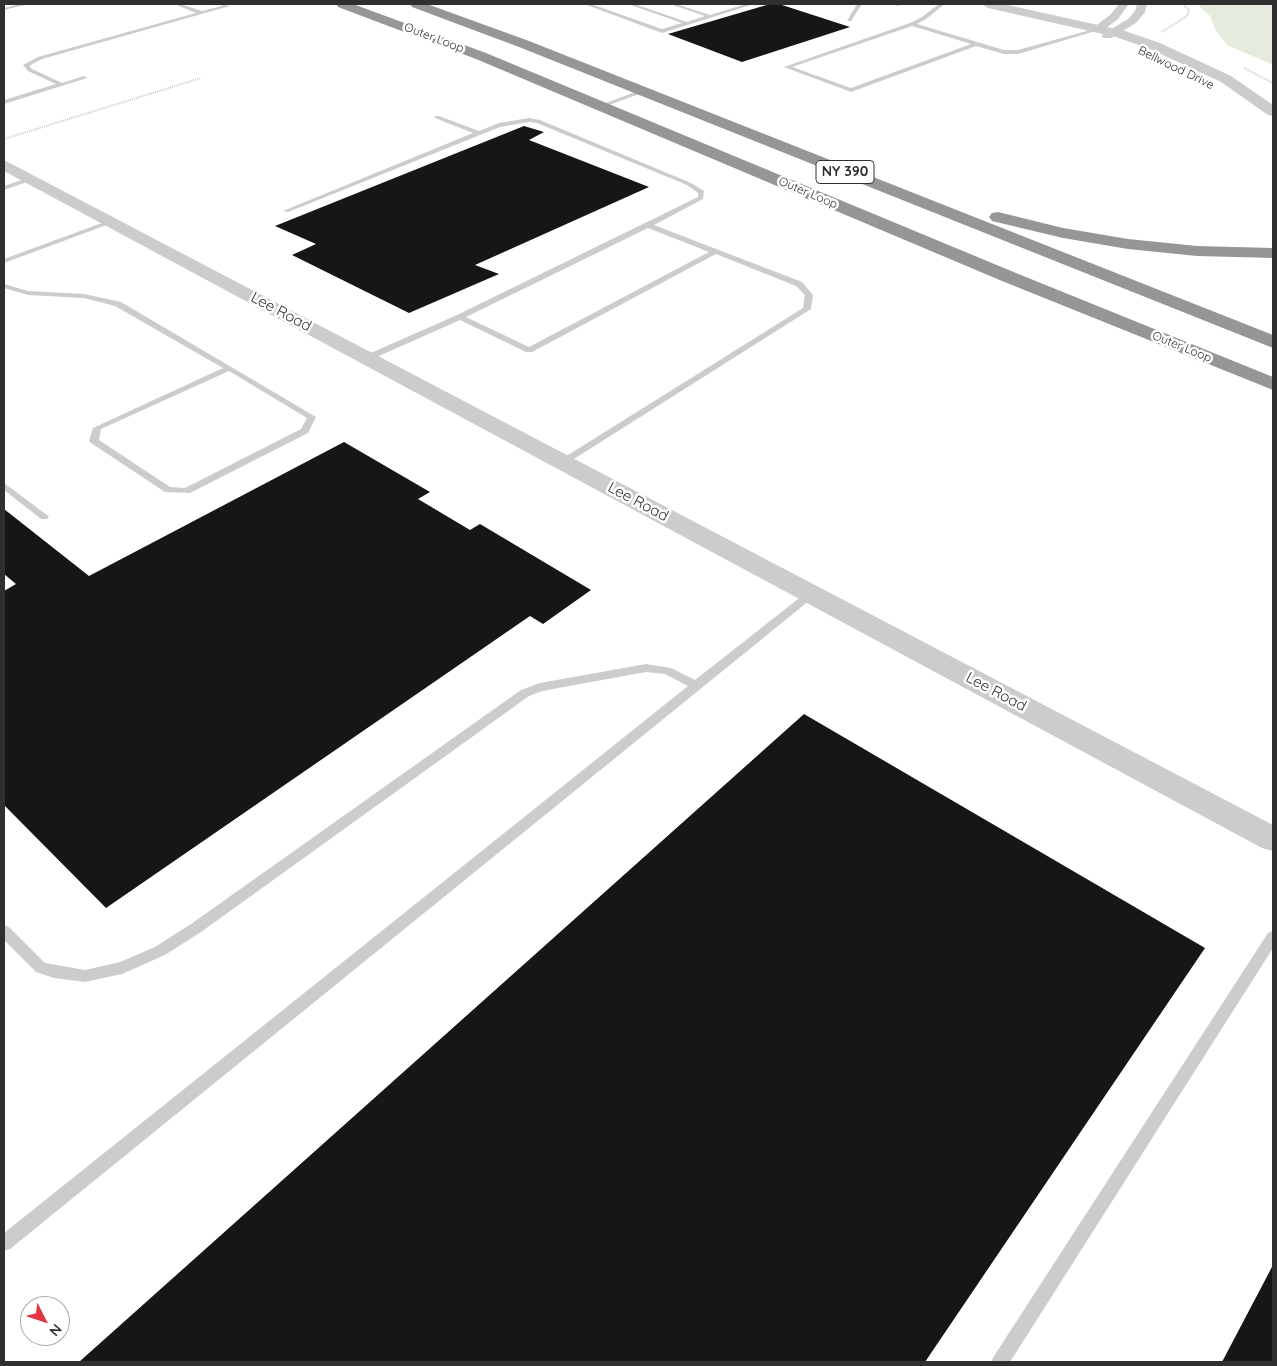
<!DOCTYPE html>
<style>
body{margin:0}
#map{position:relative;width:1277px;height:1366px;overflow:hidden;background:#fff;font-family:Quicksand,sans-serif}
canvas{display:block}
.frame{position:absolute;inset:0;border:5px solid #2f2f2f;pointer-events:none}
.north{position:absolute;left:20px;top:1296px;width:50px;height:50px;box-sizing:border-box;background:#fff;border:1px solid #acacac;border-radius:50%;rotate:131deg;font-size:14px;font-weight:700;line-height:20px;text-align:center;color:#2f2f2f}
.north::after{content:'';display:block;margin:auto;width:18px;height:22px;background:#e33343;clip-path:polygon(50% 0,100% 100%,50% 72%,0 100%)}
</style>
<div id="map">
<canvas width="1277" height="1366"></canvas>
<div class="frame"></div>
<div class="north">N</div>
</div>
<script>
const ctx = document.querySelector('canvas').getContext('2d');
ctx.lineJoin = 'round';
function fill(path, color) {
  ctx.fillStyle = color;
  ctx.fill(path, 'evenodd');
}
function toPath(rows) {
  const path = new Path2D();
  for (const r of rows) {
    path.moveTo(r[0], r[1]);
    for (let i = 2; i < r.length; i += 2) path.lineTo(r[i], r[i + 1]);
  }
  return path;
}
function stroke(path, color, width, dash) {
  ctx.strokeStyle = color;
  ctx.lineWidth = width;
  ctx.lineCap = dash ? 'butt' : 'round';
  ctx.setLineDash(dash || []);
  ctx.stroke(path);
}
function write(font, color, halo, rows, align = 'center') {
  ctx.font = font + ' Quicksand,sans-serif';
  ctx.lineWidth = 5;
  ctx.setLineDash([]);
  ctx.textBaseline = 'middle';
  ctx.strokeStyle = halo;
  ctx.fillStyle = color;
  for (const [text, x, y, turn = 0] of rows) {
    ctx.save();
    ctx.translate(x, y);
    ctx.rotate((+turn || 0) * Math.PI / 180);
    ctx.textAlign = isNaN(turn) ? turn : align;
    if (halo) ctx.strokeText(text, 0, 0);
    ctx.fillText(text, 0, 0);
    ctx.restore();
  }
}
fill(toPath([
 [1197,4,1273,4,1273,65,1227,45,1216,31,1210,16]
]), '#e5ecdd');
fill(toPath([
 [770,4,779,4,850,27,742,62,668,34],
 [524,126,544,132,529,140,649,187,475,265,499,274,409,313,292,255,316,244,275,226],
 [344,442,430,492,418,499,470,530,480,524,591,590,543,624,530,616,106,908,4,805,4,591,16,584,4,574,4,509,89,576],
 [804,714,1205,948,925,1362,79,1362],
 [1273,1265,1273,1362,1222,1362]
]), '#161616');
stroke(toPath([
 [1162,32,1187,16,1189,10,1183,4],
 [1244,68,1273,83],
 [4,139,201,78]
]), '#ccc', 2, [1, 1]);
fill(toPath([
 [20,4,29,4,4,10,4,8,20,4],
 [174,4,180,4,202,11,222,6,220,4,230,6,42,59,29,66,32,69,62,83,84,76,87,78,4,104,4,100,56,84,28,71,23,65,38,57,196,13,174,4],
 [584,4,591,4,662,29,682,23,628,4,634,4,687,22,705,16,670,4,676,4,710,15,746,4,754,4,662,33,584,4],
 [857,4,862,4,851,21,847,21,857,4],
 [890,4,902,4,899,6,890,4],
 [939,4,945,4,926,19,917,24,1004,50,1018,50,1094,29,1099,30,1018,54,1004,54,976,46,851,92,784,67,910,23,922,17,939,4],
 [912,26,971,44,851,88,792,67,912,26],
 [643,89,646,91,645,92,603,107,598,106,643,89],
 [435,116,439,116,479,131,499,123,529,118,540,120,691,183,704,191,703,199,654,225,802,282,813,295,811,309,566,464,560,464,560,460,803,308,805,295,796,286,716,254,532,352,526,352,460,320,370,360,364,360,364,356,457,315,698,197,698,193,687,185,537,123,529,122,500,127,288,212,283,211,473,133,435,118,435,116],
 [648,228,709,252,529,347,466,317,648,228],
 [31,177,34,179,33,180,4,190,4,186,31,177],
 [110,220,112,221,112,223,4,263,4,259,110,220],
 [4,284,28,291,84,294,121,302,316,417,308,433,190,493,165,492,91,443,89,441,93,428,223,368,115,306,84,298,28,295,4,288,4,284],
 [229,371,307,418,301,429,185,488,170,487,99,440,101,429,229,371],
 [4,483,47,515,49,517,47,519,41,519,4,490,4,483],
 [811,591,816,594,815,596,10,1249,4,1251,4,1233,688,686,665,674,646,672,542,691,529,696,201,932,165,955,122,974,85,982,54,978,36,972,4,940,4,925,9,927,45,963,85,970,120,962,155,947,191,924,521,690,540,683,646,664,671,668,695,680,807,592,811,591],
 [1273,931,1273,948,1010,1362,991,1362,994,1356,1268,933,1273,931]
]), '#ccc');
fill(toPath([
 [1119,4,1129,4,1118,19,1102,31,1094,31,1093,29,1094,27,1110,15,1119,4],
 [1137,4,1147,4,1145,12,1136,23,1111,38,1103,38,1102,36,1103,34,1128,19,1135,11,1137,4]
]), '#ccc');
fill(toPath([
 [982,4,1003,4,1125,31,1160,43,1231,76,1273,105,1273,116,1268,115,1221,82,1150,49,1116,37,988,8,982,4],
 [4,160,1273,825,1273,851,1262,848,4,171,4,160]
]), '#ccc');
fill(toPath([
 [336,4,353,4,486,53,1016,273,1273,377,1273,390,1002,281,476,59,338,7,336,4],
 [410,4,427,4,529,41,1273,335,1273,348,519,47,412,7,410,4],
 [998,212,1063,228,1128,239,1197,246,1273,248,1273,258,1197,256,1128,249,1063,238,992,221,989,217,992,213,998,212]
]), '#969696');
write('12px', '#2f2f2f', '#fff', [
 ["Outer Loop",434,38,21],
 ["Bellwood Drive",1176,68,26],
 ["Outer Loop",808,193,23],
 ["Outer Loop",1182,347,22]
]);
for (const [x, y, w] of [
 [845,172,58]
]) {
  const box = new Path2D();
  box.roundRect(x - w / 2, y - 11.5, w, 23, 4);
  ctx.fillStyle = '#fff';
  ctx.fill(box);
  stroke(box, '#2f2f2f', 1);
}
write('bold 14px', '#2f2f2f', null, [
 ["NY 390",845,172]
]);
write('15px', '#2f2f2f', '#fff', [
 ["Lee Road",281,312,28],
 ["Lee Road",638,502,28],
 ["Lee Road",996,692,28]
]);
</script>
